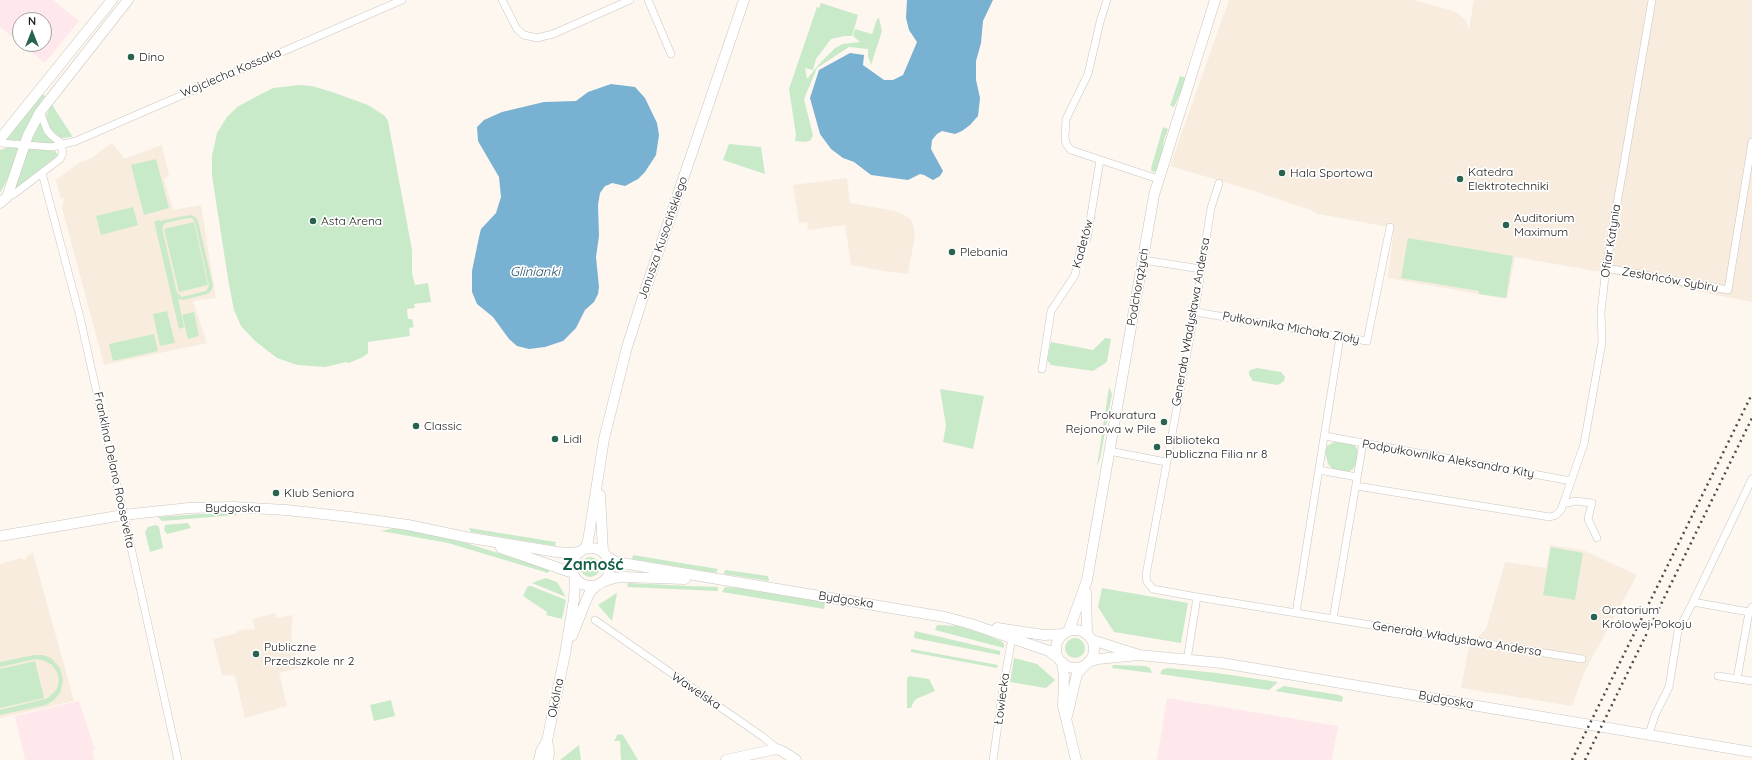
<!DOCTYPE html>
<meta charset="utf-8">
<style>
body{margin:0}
#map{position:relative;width:1752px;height:760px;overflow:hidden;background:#fdf7f0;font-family:Quicksand,sans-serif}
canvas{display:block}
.north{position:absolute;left:12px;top:12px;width:40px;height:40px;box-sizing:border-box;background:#fff;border:1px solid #a5a4a3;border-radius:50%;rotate:0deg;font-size:11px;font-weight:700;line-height:16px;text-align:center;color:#1e1c19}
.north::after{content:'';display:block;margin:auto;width:14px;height:18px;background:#27634e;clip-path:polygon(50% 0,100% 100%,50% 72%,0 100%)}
</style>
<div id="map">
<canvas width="1752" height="760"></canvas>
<div class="north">N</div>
</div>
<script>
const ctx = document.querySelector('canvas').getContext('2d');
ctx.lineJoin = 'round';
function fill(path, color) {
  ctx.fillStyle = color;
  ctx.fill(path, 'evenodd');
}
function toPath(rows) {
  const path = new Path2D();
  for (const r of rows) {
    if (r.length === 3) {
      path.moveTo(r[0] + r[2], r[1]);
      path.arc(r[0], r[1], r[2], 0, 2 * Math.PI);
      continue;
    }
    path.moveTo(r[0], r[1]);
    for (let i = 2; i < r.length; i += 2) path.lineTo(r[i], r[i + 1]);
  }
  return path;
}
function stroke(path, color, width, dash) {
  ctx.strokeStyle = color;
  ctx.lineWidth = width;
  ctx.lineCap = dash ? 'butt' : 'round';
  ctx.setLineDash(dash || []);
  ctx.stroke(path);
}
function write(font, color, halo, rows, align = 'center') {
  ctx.font = font + ' Quicksand,sans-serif';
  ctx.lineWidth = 3.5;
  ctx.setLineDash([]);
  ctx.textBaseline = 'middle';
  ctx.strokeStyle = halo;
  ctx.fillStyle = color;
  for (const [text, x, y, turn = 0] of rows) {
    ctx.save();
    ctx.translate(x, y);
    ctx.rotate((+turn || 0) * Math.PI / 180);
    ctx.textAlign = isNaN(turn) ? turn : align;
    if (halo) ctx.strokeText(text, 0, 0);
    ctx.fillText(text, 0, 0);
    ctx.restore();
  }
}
fill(toPath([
 [0,0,53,0,79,21,45,63,21,44,44,44,44,20,20,20,20,43,0,27],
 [1167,698,1338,726,1332,760,1157,760],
 [79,701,95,750,92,751,94,760,25,760,15,716]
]), '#fee8ec');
fill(toPath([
 [1229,0,1414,0,1456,12,1466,21,1469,29,1474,0,1752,0,1752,302,1601,272,1515,257,1507,299,1388,278,1394,228,1318,214,1313,211,1251,190,1170,166],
 [112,143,125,159,162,145,169,175,164,179,173,210,201,205,216,298,193,301,207,343,104,365,62,208,64,198,61,199,56,180,80,162,90,159],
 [847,178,850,203,895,211,901,213,910,219,913,224,915,235,908,274,885,271,851,265,845,225,808,230,807,222,799,223,793,185],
 [1550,545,1583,550,1637,575,1584,673,1572,706,1461,688,1469,646,1486,629,1505,562,1546,568],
 [33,553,74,701,0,718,0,564,21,558,25,560,29,554],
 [275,613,276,618,293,615,291,635,299,668,279,673,287,706,245,718,235,676,222,675,213,639,237,633,237,631,247,629,248,630,255,629,252,619]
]), '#f8ecdf');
fill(toPath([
 [821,3,858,15,852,36,844,36,831,39,816,59,813,70,805,68,807,79,821,62,835,48,843,44,860,42,853,36,855,29,872,34,877,19,879,18,882,31,871,65,868,56,868,49,849,47,817,68,804,99,813,135,810,141,807,141,807,142,795,141,796,135,789,89,817,7,819,8],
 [1180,76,1187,78,1174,107,1170,106],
 [299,85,312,86,335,93,368,105,385,116,388,121,412,250,412,273,415,285,428,283,431,302,414,304,415,308,407,309,408,319,412,319,414,327,409,328,410,336,368,342,368,353,363,357,349,363,346,362,325,367,297,365,277,358,255,341,241,326,234,310,229,285,212,176,212,156,217,133,227,117,237,107,263,93,273,88],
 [42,94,45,96,34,112,21,140,6,140],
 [52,103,54,108,71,134,72,137,61,138,50,129,46,116],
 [40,121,45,134,56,144,31,142],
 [1163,127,1168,129,1164,140,1163,150,1156,171,1152,172,1151,168,1154,158],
 [729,144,761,147,765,174,723,160],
 [9,147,19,148,9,176,0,193,0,150],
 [28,149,55,151,58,155,13,191],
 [156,159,169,208,144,215,131,165],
 [133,207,138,225,101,235,96,216],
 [190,215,195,217,198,221,213,286,211,291,207,294,183,300,178,299,184,327,179,329,154,221,160,220,161,222,164,220],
 [188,218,192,218,195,222,209,286,206,291,182,297,177,293,162,228,165,223],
 [194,222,208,285,179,292,164,229],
 [1408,238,1513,256,1506,298,1479,294,1479,291,1401,278],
 [167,311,175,343,160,346,153,314],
 [194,312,199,336,188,339,182,315],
 [154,334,158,351,113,361,109,344],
 [1105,338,1111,339,1107,362,1093,371,1051,365,1047,360,1051,342,1093,350],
 [1257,368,1281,372,1285,377,1284,381,1278,385,1253,381,1249,375,1249,372,1250,370],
 [1109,387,1112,394,1100,459,1097,466],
 [940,389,984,396,973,449,943,442,946,426],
 [1334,442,1352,444,1357,448,1358,454,1357,462,1353,469,1348,472,1333,469,1328,464,1325,452,1327,446],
 [229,512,236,513,237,515,162,521,158,517],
 [188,523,191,528,167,534,164,530,165,525],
 [156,525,159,527,163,548,150,552,145,532,148,527],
 [394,528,448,537,550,570,548,573,448,543,381,531],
 [469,528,556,542,555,546,471,532],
 [1551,547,1583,553,1575,600,1543,595],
 [633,555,718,569,716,573,632,559],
 [590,567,10],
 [725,570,768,576,769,581,724,574],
 [546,578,557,582,566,597,532,583],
 [628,583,689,586,718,587,718,591,627,587],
 [528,586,531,586,566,600,562,619,546,615,547,612,523,596],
 [725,587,738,588,825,602,824,609,722,592],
 [1102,588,1188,603,1181,643,1114,632,1098,607],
 [617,593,612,621,598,605],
 [937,625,958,626,981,633,1001,641,1004,644,1004,648,935,630],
 [915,631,1000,651,1000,655,914,638],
 [1075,648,10],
 [911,649,998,665,997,668,911,652],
 [34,655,43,655,51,658,60,668,63,681,60,693,54,700,46,705,0,715,0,710,48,698,57,689,59,680,57,672,52,665,45,661,36,659,0,667,0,662],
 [1014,658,1037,664,1055,680,1046,688,1010,682],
 [35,661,44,698,0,708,0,669],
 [1113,665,1146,666,1150,668,1152,673,1112,668],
 [1167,668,1217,673,1278,682,1269,690,1160,674,1162,670],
 [910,676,929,679,935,691,916,699,913,703,911,708,907,708,907,678],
 [1284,686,1339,695,1343,697,1342,702,1275,691],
 [391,700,395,716,374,721,370,705],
 [618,734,623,735,638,760,621,760,620,741,614,741],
 [579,745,581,760,560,760]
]), '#c9eac8');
fill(toPath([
 [907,0,993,0,983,21,981,43,976,61,976,80,980,98,978,116,970,125,962,131,955,134,942,131,937,134,932,140,931,149,943,171,940,176,933,180,924,175,920,174,908,180,871,175,854,162,843,158,831,149,820,134,810,98,819,70,850,53,864,55,863,65,884,80,893,80,903,75,917,42,909,30,906,18],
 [611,84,635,87,645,98,657,123,659,135,656,155,645,172,638,179,625,186,612,183,608,185,605,186,600,193,598,205,599,236,596,257,599,287,598,294,594,302,585,310,576,328,563,341,545,347,529,349,517,346,509,339,493,317,477,304,472,292,472,271,479,237,481,229,496,213,501,197,499,177,478,141,477,127,484,120,502,112,544,102,576,101,588,92]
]), '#78b1d1');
const street = toPath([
 [502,0,517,29,524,35,537,38,553,34,630,0],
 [648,0,671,54],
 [1107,0,1100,22,1088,74,1066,119,1065,137,1066,144,1071,150,1158,179],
 [0,143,52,147,76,141,402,0],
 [42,173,80,317,178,760],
 [7,197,14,194,60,159,63,153,60,142,52,136,47,130,40,112],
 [1143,260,1201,269],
 [1606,268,1728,290,1752,142],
 [1195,310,1201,313,1367,341,1390,227],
 [1042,369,1051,311,1075,275,1081,246,1087,239,1100,160],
 [1325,436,1571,481],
 [1109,451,1166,462],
 [1319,470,1357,477],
 [1356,486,1550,517,1556,515,1561,510,1584,444,1602,342,1601,312,1606,268,1652,0],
 [1563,504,1575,501,1592,503,1588,519,1597,538],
 [1197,597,1582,659],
 [1693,602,1752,479],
 [1296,613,1340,337],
 [1333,619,1363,443],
 [595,620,763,737,779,750],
 [1187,660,1197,597,1153,589,1147,582,1146,575,1195,310,1211,208,1219,183],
 [1718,676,1752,681],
 [1737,679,1749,612,1752,607],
 [1649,734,1655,715,1669,687,1678,631,1693,602,1749,612],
 [993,760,1004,682,1012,638]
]);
const secondary = toPath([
 [0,139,112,0],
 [0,203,7,197,28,135,40,112,128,0],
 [600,495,603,552],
 [0,536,123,515,189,508,233,507,286,510,350,517,408,525,465,537,557,552,569,553,580,552],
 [501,548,573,573],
 [591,567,19],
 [585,549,588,541,604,439,627,347,643,297,744,0],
 [606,556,616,562,628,564,945,617,971,624,1049,651,1058,658],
 [602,582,614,578,622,577,685,579],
 [1086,592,1087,634],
 [997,628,1044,635,1063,634],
 [1069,630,1087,580,1154,195,1215,0],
 [1075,649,19],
 [572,636,585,603,590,592,597,585],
 [1092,640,1136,654],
 [1062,662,1064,676,1063,706,1076,760],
 [1088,662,1098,659,1139,655,1222,663,1752,752],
 [1067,716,1077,674,1084,666],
 [547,741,549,752,548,760],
 [539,760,541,751,547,741,565,654,574,599,575,578],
 [726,760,776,749,782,751,796,760]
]);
stroke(street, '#cbc5be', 8);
stroke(secondary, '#cbc5be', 11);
stroke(street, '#fff', 7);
stroke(secondary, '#fff', 10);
stroke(toPath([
 [1572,760,1752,394],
 [1585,760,1752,418]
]), '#4e4b47', 2.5, [2, 4]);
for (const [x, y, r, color] of [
 [131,57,4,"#27634e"],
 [1282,173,4,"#27634e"],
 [1460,179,4,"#27634e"],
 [313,221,4,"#27634e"],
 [1506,225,4,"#27634e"],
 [952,252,4,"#27634e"],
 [1164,422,4,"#27634e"],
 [416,426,4,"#27634e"],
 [555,439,4,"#27634e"],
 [1157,447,4,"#27634e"],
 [276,493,4,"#27634e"],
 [1594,617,4,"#27634e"],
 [256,654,4,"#27634e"]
]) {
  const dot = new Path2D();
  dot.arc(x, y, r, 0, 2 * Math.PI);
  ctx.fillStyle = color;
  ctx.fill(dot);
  stroke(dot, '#fff', 1.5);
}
write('12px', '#1e1c19', '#fff', [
 ["Dino",139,57],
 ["Katedra",1468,172],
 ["Elektrotechniki",1468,186],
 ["Hala Sportowa",1290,173],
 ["Auditorium",1514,218],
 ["Maximum",1514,232],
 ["Asta Arena",321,221],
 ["Plebania",960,252],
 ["Prokuratura",1156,415,"right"],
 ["Rejonowa w Pile",1156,429,"right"],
 ["Classic",424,426],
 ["Lidl",563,439],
 ["Biblioteka",1165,440],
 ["Publiczna Filia nr 8",1165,454],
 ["Klub Seniora",284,493],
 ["Oratorium",1602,610],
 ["Królowej Pokoju",1602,624],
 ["Publiczne",264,647],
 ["Przedszkole nr 2",264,661]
], 'left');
write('12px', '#1e1c19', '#fff', [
 ["Wojciecha Kossaka",231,73,-23],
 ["Janusza Kusocińskiego",663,238,-71],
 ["Ofiar Katynia",1611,241,-81],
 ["Kadetów",1083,244,-75],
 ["Zesłańców Sybiru",1670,280,10],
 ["Podchorążych",1138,287,-80],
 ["Generała Władysława Andersa",1191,322,-80],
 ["Pułkownika Michała Zioły",1291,328,10],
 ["Podpułkownika Aleksandra Kity",1448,459,10],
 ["Franklina Delano Roosevelta",114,470,78],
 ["Bydgoska",233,508],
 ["Bydgoska",846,600,9],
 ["Generała Władysława Andersa",1457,639,9],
 ["Wawelska",696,691,34],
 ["Okólna",556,698,-79],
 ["Łowiecka",1002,699,-82],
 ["Bydgoska",1446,700,10]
]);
write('italic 13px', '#1e4c63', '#fff', [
 ["Glinianki",535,272]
]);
write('bold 16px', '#155e47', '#fff', [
 ["Zamość",593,565]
]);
</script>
